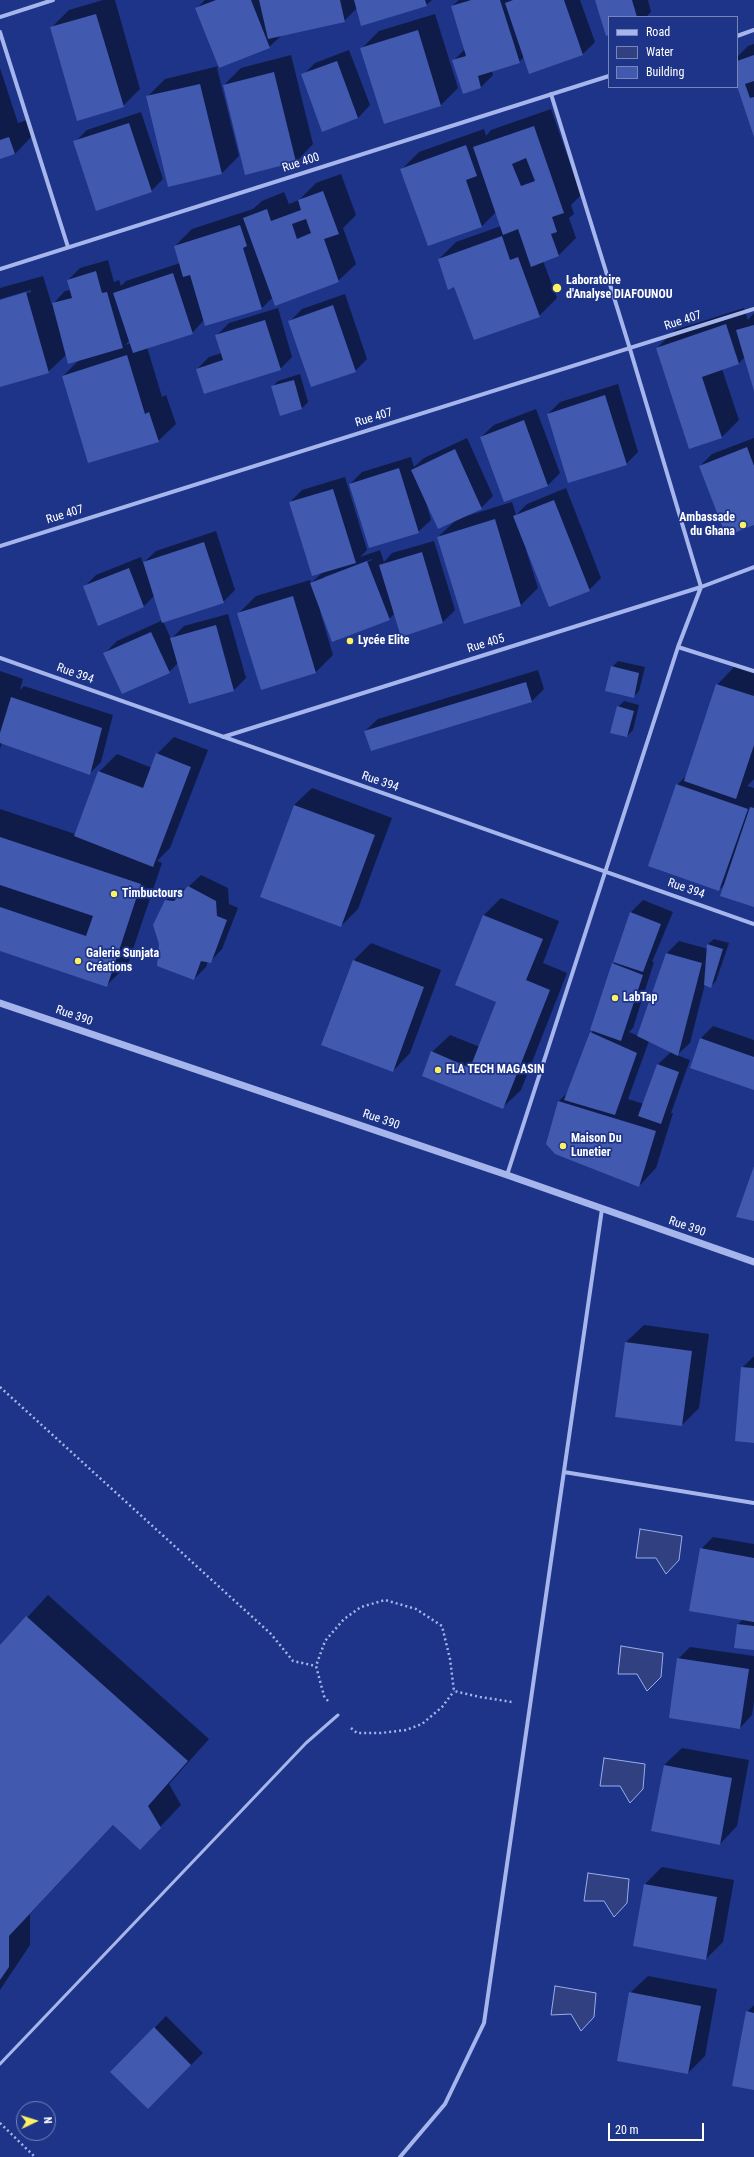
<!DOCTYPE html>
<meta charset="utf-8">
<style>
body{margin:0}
#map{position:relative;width:754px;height:2157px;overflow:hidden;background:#1d3488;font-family:"Roboto Condensed",sans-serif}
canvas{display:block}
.legend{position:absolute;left:608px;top:16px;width:130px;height:72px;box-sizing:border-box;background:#1d3488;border:1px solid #7785b8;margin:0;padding:5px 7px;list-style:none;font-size:12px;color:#fff}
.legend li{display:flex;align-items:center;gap:8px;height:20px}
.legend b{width:20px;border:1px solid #7785b8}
.north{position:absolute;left:16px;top:2101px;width:40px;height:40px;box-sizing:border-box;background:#1d3488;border:1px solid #7785b8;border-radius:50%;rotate:86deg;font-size:11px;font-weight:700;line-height:16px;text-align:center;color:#fff}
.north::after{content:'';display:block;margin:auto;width:14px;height:18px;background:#fcf164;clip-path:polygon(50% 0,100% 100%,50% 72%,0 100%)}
.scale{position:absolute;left:608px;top:2123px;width:96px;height:18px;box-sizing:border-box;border:2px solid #fff;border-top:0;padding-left:5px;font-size:12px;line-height:14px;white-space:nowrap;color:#fff;-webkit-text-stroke:3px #1d3488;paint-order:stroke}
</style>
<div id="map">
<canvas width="754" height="2157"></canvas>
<ul class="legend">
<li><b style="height:5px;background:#a6b6ec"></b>Road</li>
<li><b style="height:11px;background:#304080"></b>Water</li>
<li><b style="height:11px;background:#4159af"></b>Building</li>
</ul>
<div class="north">N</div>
<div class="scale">20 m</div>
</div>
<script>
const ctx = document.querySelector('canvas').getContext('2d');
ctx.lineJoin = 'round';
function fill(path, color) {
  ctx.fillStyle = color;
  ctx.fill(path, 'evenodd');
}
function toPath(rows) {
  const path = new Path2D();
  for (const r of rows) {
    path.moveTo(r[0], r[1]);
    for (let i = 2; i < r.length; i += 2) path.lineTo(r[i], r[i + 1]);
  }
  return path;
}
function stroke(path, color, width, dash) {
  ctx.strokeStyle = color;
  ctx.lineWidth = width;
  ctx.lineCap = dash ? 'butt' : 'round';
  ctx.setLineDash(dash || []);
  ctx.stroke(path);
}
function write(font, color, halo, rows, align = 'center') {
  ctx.font = font + ' "Roboto Condensed",sans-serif';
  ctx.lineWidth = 3.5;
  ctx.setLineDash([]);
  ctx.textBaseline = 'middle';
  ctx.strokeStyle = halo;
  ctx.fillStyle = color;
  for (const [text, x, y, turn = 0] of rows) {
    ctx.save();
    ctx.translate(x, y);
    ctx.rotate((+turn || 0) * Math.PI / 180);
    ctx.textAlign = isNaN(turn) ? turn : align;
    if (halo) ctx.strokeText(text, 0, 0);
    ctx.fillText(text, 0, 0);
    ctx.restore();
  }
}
const water = toPath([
 [640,1529,682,1536,679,1560,666,1574,656,1558,636,1558,640,1529],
 [621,1646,663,1653,661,1677,647,1691,637,1674,618,1674,621,1646],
 [604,1758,645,1764,643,1789,630,1803,620,1786,600,1786,604,1758],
 [588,1873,629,1879,627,1903,614,1917,604,1901,584,1901,588,1873],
 [555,1986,596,1993,594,2017,581,2031,571,2014,551,2015,555,1986]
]);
fill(water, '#304080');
stroke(water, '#99aeed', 1);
fill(toPath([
 [103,0,115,0,140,89,123,106,51,28,69,10],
 [205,0,432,0,426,5,357,8,344,21,282,35,269,47,217,68,239,156,221,174,147,97,165,79,219,66,196,9],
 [459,0,580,0,595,42,583,54,524,57,519,62,492,71,493,75,481,87,463,93,454,60,465,49,452,6],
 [596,0,648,0,651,12,646,17,609,17,609,34],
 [435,14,458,88,441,105,384,123,361,49,379,31],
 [754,44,754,134,737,83,737,57,748,46],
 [349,50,370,105,358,118,303,75,315,63],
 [291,55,313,144,296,162,246,174,224,85,241,68],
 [0,68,18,123,27,120,32,136,15,154,0,158],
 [551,109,581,195,571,205,574,214,569,218,576,238,559,255,543,261,557,298,539,316,455,286,439,259,456,242,501,226,496,212,482,226,402,169,419,152,484,129,486,136,491,130],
 [141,112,163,179,151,191,75,142,87,130],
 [341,174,356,215,343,228,356,264,338,281,273,297,262,308,204,320,192,333,147,347,162,397,166,395,176,424,158,441,63,376,80,359,67,354,48,372,0,386,0,301,31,292,31,290,0,299,0,288,43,276,52,305,65,291,70,290,68,280,80,268,108,260,114,282,119,280,121,286,126,281,180,263,175,246,192,229,253,209,262,201,284,192,289,204,299,200,316,183],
 [130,340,131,343,125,345],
 [345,294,367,359,355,371,290,321,302,309],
 [278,308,292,357,280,369,197,369,209,357,222,353,217,335,229,323],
 [744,308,748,320,754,313,754,389,745,357,739,363,722,369,739,420,722,437,657,348,675,330],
 [300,374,308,402,302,408,272,387,278,381],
 [618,384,638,452,626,464,548,414,560,402],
 [536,409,560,473,548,485,481,437,494,425],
 [467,438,493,496,481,508,467,516,512,502,516,515,527,504,566,488,601,578,589,590,528,550,526,550,538,588,520,606,438,537,455,521,426,502,431,520,418,532,350,484,362,472,411,457,414,467,424,458],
 [754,438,754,524,700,466,712,454],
 [345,477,367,550,360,557,380,550,384,562,392,553,434,541,455,610,443,622,401,635,395,613,389,619,320,611,333,655,316,672,238,614,256,596,310,580,311,583,323,572,290,502,302,490],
 [372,559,372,560,324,579,324,577],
 [216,531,235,590,223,602,163,621,171,639,184,626,228,614,246,678,234,690,178,663,169,672,105,653,117,641,163,620,155,595,144,606,84,587,96,575,141,557,143,563,156,551],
 [618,661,645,667,639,691,633,697,612,667],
 [734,667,754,674,754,779,747,786,754,788,754,906,725,884,719,890,677,785,687,775,717,685],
 [538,670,544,689,532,701,371,750,365,731,378,719],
 [0,671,23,679,20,690,24,686,113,715,101,762,89,774,2,742,0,749],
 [624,701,639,705,633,730,627,736,618,707],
 [174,737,208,750,170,848,157,861,162,863,128,964,106,986,0,950,0,809,75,834,99,772,117,754,152,768,157,754],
 [312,788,392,818,358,909,341,926,294,805],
 [201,875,228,888,229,904,238,908,222,949,210,962,208,961,206,967,194,979,166,901,178,888,186,889],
 [501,898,559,921,543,963,567,973,521,1090,503,1107,432,1052,450,1035,480,1047,498,1002,484,915],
 [643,900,673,912,652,962,654,962,633,1028,629,1032,638,1036,667,953,679,941,708,949,708,944,714,939,729,943,716,981,710,987,705,984,690,1043,677,1055,690,1060,671,1113,673,1113,656,1168,639,1186,547,1143,559,1101,568,1092,593,1030,613,964,615,961,631,912],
 [649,1041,671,1052,657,1065,644,1104,628,1099],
 [371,943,441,970,410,1053,393,1071,354,960],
 [713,1026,754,1040,754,1089,701,1038],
 [644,1325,709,1334,699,1408,682,1425,616,1416,626,1342],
 [754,1356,754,1442,742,1368],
 [713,1537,754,1544,754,1649,738,1624,743,1619,701,1549],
 [48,1595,209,1739,169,1784,181,1805,140,1848,114,1824,30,1914,30,1945,0,1990,0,1647],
 [690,1647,754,1656,754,1702,752,1715,740,1728,678,1659],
 [682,1748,749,1760,737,1826,720,1844,664,1765],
 [662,1867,734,1880,723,1942,706,1959,645,1884],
 [648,1976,717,1989,705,2056,688,2073,630,1993],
 [754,2005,754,2089,747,2012],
 [166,2016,203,2053,148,2108,112,2072]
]), '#0007');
fill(toPath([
 [216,0,251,0,270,48,219,68,195,8],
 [259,0,340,0,345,22,268,39],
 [354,0,425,0,427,6,361,26],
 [471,0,500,0,520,63,478,76,481,88,463,94,452,60,466,56,451,6],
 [513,0,564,0,583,55,529,74,505,3],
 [595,0,632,0,637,17,609,17,609,35,606,36],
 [96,14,124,107,77,121,50,27],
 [418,30,441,106,384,124,360,48],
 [754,55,754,81,745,84,750,98,754,97,754,137,737,86,737,61],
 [337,61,358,118,322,132,301,74],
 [274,72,296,162,245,175,223,85],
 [200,84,222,174,168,187,146,96],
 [129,123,152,192,96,211,73,141],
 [534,126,564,213,552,217,557,232,551,234,559,256,531,267,518,229,503,235,473,147],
 [526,158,535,181,521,186,512,164],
 [9,137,15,154,0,159,0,140],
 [466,145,477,176,466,180,482,227,428,246,400,169],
 [323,191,339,234,324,239,339,282,275,306,243,218,267,209,271,221,301,210,298,200],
 [306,219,311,233,297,239,292,224],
 [240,225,247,246,243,248,262,309,205,326,190,275,183,277,174,246],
 [502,236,510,260,518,257,540,317,474,340,454,287,448,290,438,259],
 [96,271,102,293,107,292,123,348,68,364,52,303,72,298,67,280],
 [173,273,193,334,133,353,113,293],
 [26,292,49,373,0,387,0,300],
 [333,305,356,372,311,387,288,321],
 [265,320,281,370,204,394,196,369,223,360,215,335],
 [726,324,739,364,702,377,722,438,689,449,656,348],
 [754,325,754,391,736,330],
 [127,355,145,414,149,412,159,442,88,463,62,376],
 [294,380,302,409,280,416,271,386],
 [605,395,627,465,568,483,547,414],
 [524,420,548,486,504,502,480,437],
 [747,447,754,466,754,525,726,536,699,466],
 [455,449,482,509,438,529,411,470],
 [399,468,419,533,369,548,349,484],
 [333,489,356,563,312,576,289,502],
 [554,500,590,591,549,607,513,516],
 [495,519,521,606,464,624,437,537],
 [204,542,224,603,162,623,143,562],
 [422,552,443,623,401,637,379,565],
 [367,561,390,620,332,642,310,583],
 [129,568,144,607,98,626,83,586],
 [293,596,316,673,261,690,237,613],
 [216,625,234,691,189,704,170,638],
 [151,632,170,673,122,694,103,653],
 [611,666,639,673,634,698,605,691],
 [526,682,532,702,371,751,364,731],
 [716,684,754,696,754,745,736,799,684,781],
 [11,697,102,728,90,775,0,743,0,733],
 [617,706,634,711,627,737,610,733],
 [156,753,191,767,153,867,74,836,98,771,143,788],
 [676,784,748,809,719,891,648,866],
 [294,805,375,835,341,927,260,897],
 [750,807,754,808,754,907,720,896],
 [0,837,141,884,107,987,0,951,0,907,86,936,93,916,0,885],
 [188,886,216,901,217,916,227,920,211,963,201,961,194,980,157,966,159,944,153,925,165,900,174,901],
 [630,912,661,924,643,972,613,962],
 [483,915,543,939,526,980,550,990,503,1109,422,1076,431,1051,470,1068,496,1002,455,985],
 [707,944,723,949,711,988,704,985],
 [666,953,702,963,678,1056,637,1036],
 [353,960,424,987,393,1072,321,1045],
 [612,963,643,975,621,1041,590,1030],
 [590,1032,637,1053,615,1115,564,1100],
 [700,1038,754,1057,754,1090,690,1068],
 [657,1064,679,1072,661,1124,638,1116],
 [558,1101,656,1131,639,1187,555,1154,546,1144],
 [754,1166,754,1221,736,1217],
 [625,1342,692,1351,682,1426,615,1417],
 [741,1367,754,1368,754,1443,735,1441],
 [700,1548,754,1558,754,1622,689,1611],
 [26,1616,188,1761,148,1806,161,1828,140,1850,113,1825,9,1936,9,1967,0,1980,0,1645],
 [737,1624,754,1626,754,1650,734,1648],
 [677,1658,749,1669,740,1729,669,1718],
 [664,1765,732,1778,720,1845,651,1831],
 [644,1884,717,1897,706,1960,633,1946],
 [629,1992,701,2006,688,2074,617,2061],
 [746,2011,754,2013,754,2090,732,2086],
 [154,2027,191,2065,148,2109,110,2072]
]), '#4159af');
stroke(toPath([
 [0,1387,271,1634,293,1661,316,1666],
 [328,1701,324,1696,316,1666,325,1641,344,1619,361,1607,385,1600,416,1609,442,1626,450,1659,454,1691,480,1697,512,1702],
 [351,1728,357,1733,381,1733,406,1730,422,1724,442,1707,454,1691],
 [0,2123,35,2157]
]), '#a6b6ec', 2.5, [2, 3]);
stroke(toPath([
 [0,2064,306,1743,338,1715]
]), '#a6b6ec', 3);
stroke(toPath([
 [0,17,53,0],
 [0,32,68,247],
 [737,36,754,30],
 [0,269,609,76],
 [0,546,754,309],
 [678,647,754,671],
 [0,658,754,924],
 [223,737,701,587,754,567],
 [507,1175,678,647,701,587,630,349,551,94],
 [564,1472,754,1503],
 [400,2157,445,2104,484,2023,602,1209]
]), '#a6b6ec', 4);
stroke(toPath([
 [0,1003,507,1175,754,1262]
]), '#a6b6ec', 7);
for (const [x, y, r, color] of [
 [557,288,5,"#fcf164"],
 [743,525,4,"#fcf164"],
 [350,641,4,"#fcf164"],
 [114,894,4,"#fcf164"],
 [78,961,4,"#fcf164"],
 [615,998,4,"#fcf164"],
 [438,1070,4,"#fcf164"],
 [563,1146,4,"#fcf164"]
]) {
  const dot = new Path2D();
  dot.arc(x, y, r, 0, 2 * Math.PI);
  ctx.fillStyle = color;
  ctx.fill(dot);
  stroke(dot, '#1d3488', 1.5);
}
write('12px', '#fff', '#1d3488', [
 ["Rue 400",301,163,-18],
 ["Rue 407",683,321,-18],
 ["Rue 407",374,418,-17],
 ["Rue 407",65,515,-17],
 ["Rue 405",486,644,-17],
 ["Rue 394",75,674,20],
 ["Rue 394",380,782,19],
 ["Rue 394",686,889,19],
 ["Rue 390",74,1016,19],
 ["Rue 390",381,1120,19],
 ["Rue 390",687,1227,19]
]);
write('bold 12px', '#fff', '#1d3488', [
 ["Laboratoire",566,281],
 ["d'Analyse DIAFOUNOU",566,295],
 ["Ambassade",735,518,"right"],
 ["du Ghana",735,532,"right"],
 ["Lycée Elite",358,641],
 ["Timbuctours",122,894],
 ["Galerie Sunjata",86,954],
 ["Créations",86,968],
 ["LabTap",623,998],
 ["FLA TECH MAGASIN",446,1070],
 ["Maison Du",571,1139],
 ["Lunetier",571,1153]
], 'left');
</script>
